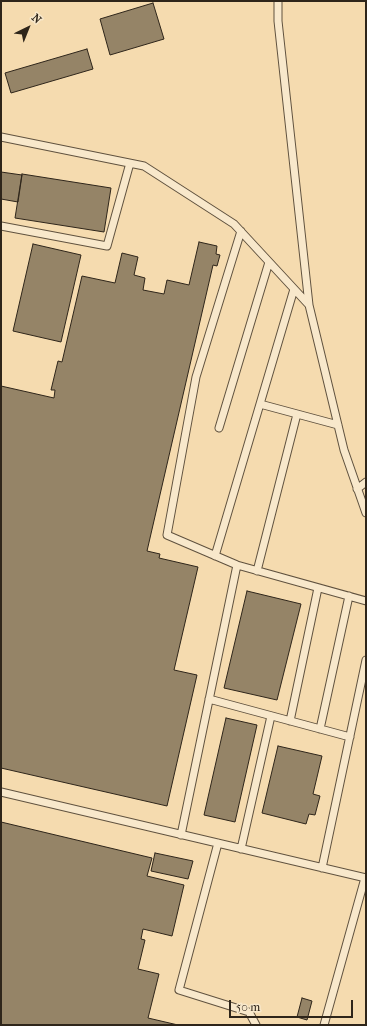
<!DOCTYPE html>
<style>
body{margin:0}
#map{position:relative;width:367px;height:1026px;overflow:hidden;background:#f5dbaf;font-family:"IM FELL French Canon",serif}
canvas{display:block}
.frame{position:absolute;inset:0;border:2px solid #2e251a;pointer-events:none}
.north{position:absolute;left:8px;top:8px;width:40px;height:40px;-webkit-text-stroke:3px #f8e8cb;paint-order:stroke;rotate:43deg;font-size:11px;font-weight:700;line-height:16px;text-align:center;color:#2e251a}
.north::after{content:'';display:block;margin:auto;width:14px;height:18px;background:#2e251a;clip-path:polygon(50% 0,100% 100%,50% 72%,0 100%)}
.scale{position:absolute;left:229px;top:1000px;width:124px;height:18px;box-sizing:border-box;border:2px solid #2e251a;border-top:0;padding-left:5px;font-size:12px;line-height:14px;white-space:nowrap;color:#2e251a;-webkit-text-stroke:3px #f8e8cb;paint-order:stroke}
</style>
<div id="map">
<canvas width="367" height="1026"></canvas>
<div class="frame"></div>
<div class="north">N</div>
<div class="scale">50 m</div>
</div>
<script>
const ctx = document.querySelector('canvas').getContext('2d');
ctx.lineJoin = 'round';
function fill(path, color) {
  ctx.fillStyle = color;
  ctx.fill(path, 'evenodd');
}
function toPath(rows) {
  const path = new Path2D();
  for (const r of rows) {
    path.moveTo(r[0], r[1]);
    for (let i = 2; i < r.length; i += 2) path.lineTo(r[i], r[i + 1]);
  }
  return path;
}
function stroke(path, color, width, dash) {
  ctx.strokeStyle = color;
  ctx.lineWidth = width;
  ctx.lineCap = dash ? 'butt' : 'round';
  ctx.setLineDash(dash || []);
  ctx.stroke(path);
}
const building = toPath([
 [153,3,164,39,110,55,100,19,153,3],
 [87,49,93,69,11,93,5,73,87,49],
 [1,172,22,175,18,202,1,199,1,172],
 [22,174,111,188,104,232,15,218,22,174],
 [199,242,217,246,216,254,220,255,217,266,213,265,147,551,160,554,159,558,198,567,174,670,197,675,167,806,1,768,1,386,54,398,55,390,51,390,58,361,62,362,82,276,115,283,122,253,138,257,134,275,145,278,143,290,164,294,167,280,189,285,199,242],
 [33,244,81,255,61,342,13,331,33,244],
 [247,591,301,604,277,700,224,688,247,591],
 [226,718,257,725,235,822,204,815,226,718],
 [278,746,322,756,313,794,320,796,315,815,309,814,306,824,262,813,278,746],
 [1,822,152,858,147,876,184,885,172,936,143,929,141,939,145,940,138,969,159,974,148,1018,178,1025,1,1025,1,822],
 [155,853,193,861,188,879,151,871,155,853],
 [302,998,312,1001,307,1020,297,1017,302,998]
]);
fill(building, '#958467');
stroke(building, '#2e251a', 1);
const service = toPath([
 [278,1,278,21,309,305],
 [1,137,144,166,234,224,309,305,344,450,366,513],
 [1,226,107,246,130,163],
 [241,231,196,377,167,535,237,565,366,601],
 [260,404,338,425],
 [219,428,269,262],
 [357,489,366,482],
 [215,556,294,289],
 [257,571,297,414],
 [209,699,350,737],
 [290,721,318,588],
 [320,729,349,596],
 [1,792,366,878],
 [181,835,237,565],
 [218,843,179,990,249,1012,256,1025],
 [241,849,271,716],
 [322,868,366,660],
 [324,1025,365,878]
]);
stroke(service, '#60523f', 9);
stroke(service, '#f8e8cb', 7);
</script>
